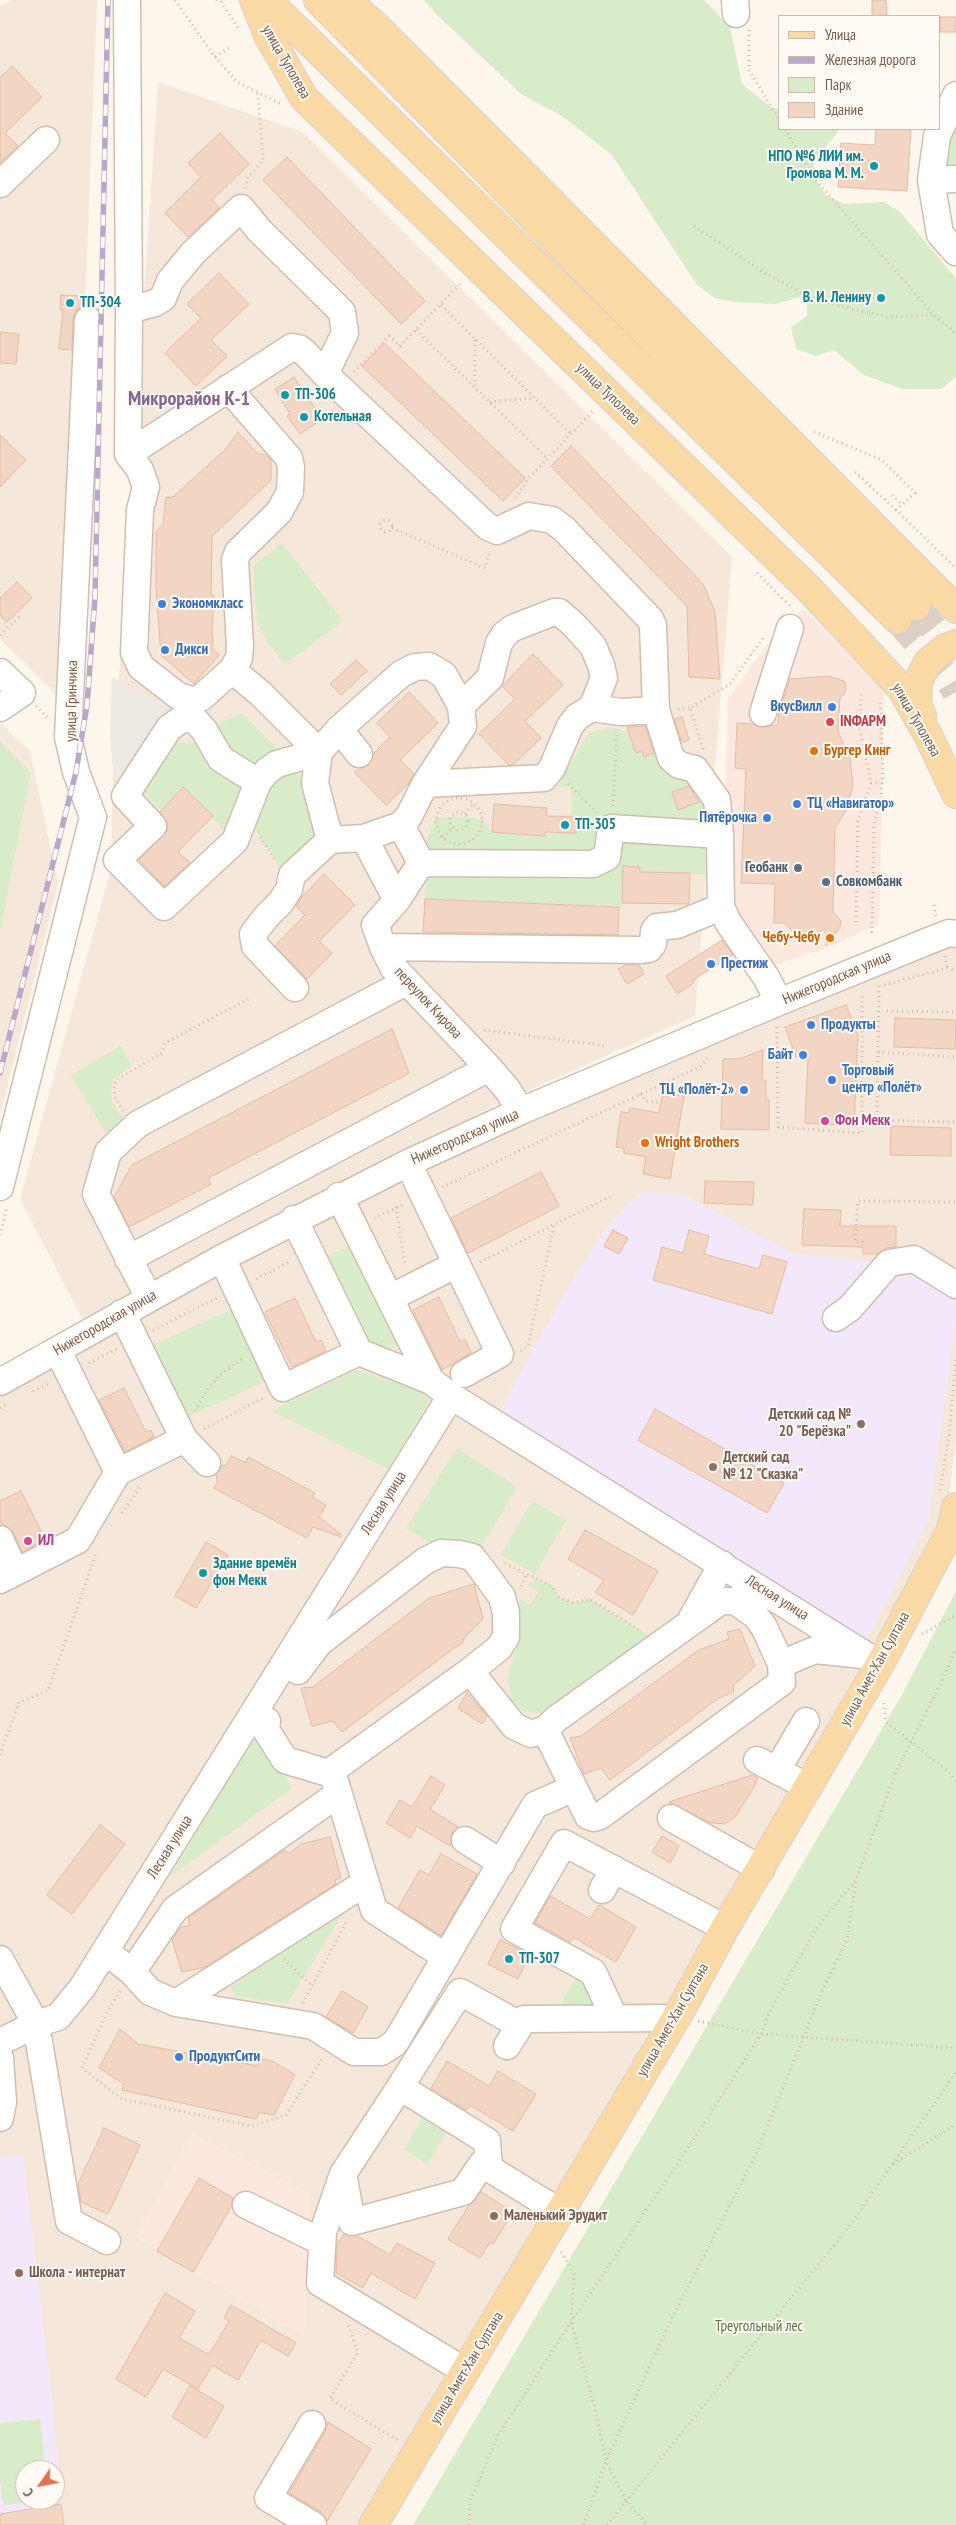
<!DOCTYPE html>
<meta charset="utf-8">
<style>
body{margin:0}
#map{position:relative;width:956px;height:2525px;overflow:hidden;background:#fdf6ec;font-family:"PT Sans Narrow",sans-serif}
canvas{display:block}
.legend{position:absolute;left:778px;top:15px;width:162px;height:115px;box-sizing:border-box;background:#fffaf3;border:1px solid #cabbb1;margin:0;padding:6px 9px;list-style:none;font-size:15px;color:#7a5c4d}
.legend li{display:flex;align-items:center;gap:10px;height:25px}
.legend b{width:25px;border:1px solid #cabbb1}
.north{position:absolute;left:15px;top:2460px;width:50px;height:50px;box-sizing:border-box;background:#fffaf3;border:1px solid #cabbb1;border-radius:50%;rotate:237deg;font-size:14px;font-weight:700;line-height:20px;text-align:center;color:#7a5c4d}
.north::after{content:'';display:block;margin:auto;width:18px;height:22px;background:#e76f51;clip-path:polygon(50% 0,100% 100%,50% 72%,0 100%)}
</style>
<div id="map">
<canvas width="956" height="2525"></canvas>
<ul class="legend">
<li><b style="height:6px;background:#fbd9a5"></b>Улица</li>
<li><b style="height:6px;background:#b9a8c9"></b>Железная дорога</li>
<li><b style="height:14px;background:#d8ecc9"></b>Парк</li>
<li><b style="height:14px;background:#f3d5c3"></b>Здание</li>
</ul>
<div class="north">С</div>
</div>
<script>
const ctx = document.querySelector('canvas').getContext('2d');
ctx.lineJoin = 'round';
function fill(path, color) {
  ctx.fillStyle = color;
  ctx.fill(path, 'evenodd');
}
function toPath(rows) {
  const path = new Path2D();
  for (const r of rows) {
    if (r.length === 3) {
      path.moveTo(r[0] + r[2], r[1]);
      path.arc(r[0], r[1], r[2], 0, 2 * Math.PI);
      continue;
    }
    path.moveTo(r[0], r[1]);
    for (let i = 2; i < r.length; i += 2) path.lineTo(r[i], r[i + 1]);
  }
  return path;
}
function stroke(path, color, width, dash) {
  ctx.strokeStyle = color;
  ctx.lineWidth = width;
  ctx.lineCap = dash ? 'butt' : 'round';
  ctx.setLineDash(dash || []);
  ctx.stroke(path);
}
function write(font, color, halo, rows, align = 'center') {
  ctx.font = font + ' "PT Sans Narrow",sans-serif';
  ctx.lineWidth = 4;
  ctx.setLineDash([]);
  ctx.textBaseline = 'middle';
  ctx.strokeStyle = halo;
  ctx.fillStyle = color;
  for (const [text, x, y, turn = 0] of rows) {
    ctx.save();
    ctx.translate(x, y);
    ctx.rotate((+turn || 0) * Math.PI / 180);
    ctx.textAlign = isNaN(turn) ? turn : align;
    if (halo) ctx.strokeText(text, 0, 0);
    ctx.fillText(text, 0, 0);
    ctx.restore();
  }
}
fill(toPath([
 [12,0,97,0,69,707,0,639,0,6],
 [158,82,302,132,732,557,695,1016,493,1106,84,1322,20,1199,111,869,113,768],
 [0,723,30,751,58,883,0,1115],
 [950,939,956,950,956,1441,948,1504,894,1628,365,2525,0,2525,0,1394,201,1283,500,1128],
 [25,2470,55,2470,55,2500,25,2500]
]), '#f5e8da');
fill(toPath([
 [804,609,884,691,879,924,826,948,770,967,732,905,735,856,724,837,728,699,782,623],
 [192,2133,311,2194,304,2337,135,2237]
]), '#fde8e0');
fill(toPath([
 [112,677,180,714,123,791,113,768,110,738]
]), '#efe9e4');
fill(toPath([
 [642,1191,687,1196,793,1253,877,1263,854,1295,821,1311,833,1330,900,1267,956,1292,956,1319,929,1518,863,1648,496,1417,567,1289,607,1226],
 [23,2154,51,2389,64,2525,0,2525,0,2158],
 [25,2470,55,2470,55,2500,25,2500]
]), '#f3e8fa');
fill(toPath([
 [424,0,704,0,730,27,742,84,772,108,780,109,780,129,837,129,838,132,814,160,814,178,826,195,844,204,884,202,900,212,956,278,956,377,941,389,902,389,864,375,834,350,815,356,796,349,791,327,807,316,807,295,775,304,736,302,715,298,697,285,612,155,562,116,521,94,436,14],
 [956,98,956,177,933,178],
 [282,543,343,621,285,664,268,644,258,624,254,587,254,565],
 [242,713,289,760,258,782,204,730],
 [617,728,625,732,628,731,636,752,642,751,644,756,654,753,652,747,657,745,693,785,672,792,678,809,699,802,696,793,717,806,720,875,640,872,640,867,623,866,622,906,425,899,427,863,422,850,436,817,467,817,483,820,492,832,545,836,553,832,576,833,577,817,554,816,571,814,572,787,558,787,562,778,590,731],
 [0,742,31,773,0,931],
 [177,743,198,743,215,768,252,796,235,841,183,788,161,811,143,791],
 [283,772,300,772,319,840,283,872,252,825,257,802],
 [121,1046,132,1066,113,1080,111,1091,112,1101,126,1124,107,1135,71,1075],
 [356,1243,408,1348,361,1345,319,1260],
 [237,1307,270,1379,183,1419,150,1346],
 [356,1370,433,1395,388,1469,271,1411],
 [457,1448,517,1487,482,1546,474,1544,429,1542,406,1528],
 [532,1501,566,1520,535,1574,501,1555],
 [535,1579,552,1586,558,1597,574,1603,590,1599,655,1640,539,1713,524,1711,512,1701,508,1677,520,1636,512,1616,520,1599,530,1605,538,1592,528,1585],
 [956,1591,956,2525,413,2525,903,1693],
 [254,1729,292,1788,170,1877,215,1802],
 [347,1907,287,2004,234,1996,231,1987],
 [580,1971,608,2015,581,2015,561,2002],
 [425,2114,449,2129,428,2164,404,2149],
 [40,2419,46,2470,25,2470,25,2500,50,2500,3,2505,0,2479,0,2423]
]), '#d8ecc9');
const building = toPath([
 [872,0,886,0,887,16,872,16,872,0],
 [940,17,956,17,956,32,940,32,940,17],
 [12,66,42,97,5,133,18,146,0,163,0,78,12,66],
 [876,129,911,129,907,191,838,187,841,143,875,145,876,129],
 [220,133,249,164,212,200,219,208,188,237,165,213,201,177,188,163,220,133],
 [287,157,425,301,401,324,263,180,287,157],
 [219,273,249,304,211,340,227,356,196,386,165,353,201,318,187,304,219,273],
 [61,295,81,296,80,307,75,312,73,319,72,350,59,349,63,310,60,310,61,295],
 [0,332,19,334,16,364,0,363,0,332],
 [384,343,525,478,503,501,362,366,384,343],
 [294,377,322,419,300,434,287,416,290,414,275,389,294,377],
 [238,432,258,454,265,454,271,460,271,480,212,536,211,595,214,595,212,629,213,649,219,655,194,684,161,655,156,587,156,532,163,524,166,497,173,497,227,448,238,432],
 [0,435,26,460,0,487,0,435],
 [571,446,703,584,715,612,720,679,689,677,687,606,551,466,571,446],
 [17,582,32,598,7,622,0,615,0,598,17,582],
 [533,654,563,685,525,721,541,738,513,765,509,765,479,734,515,699,502,686,533,654],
 [356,660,367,671,341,695,330,684,356,660],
 [828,676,844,681,846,688,844,694,840,698,838,732,850,758,853,785,846,810,835,828,833,912,841,921,840,927,826,946,825,929,801,940,784,923,774,923,775,884,741,883,746,769,735,768,737,723,752,724,759,727,778,725,779,712,790,679,828,676],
 [409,692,438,723,400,760,414,774,409,783,386,805,354,772,369,765,374,753,390,737,377,723,409,692],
 [682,717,689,740,682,742,674,719,682,717],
 [645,726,654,753,644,757,642,751,636,753,627,727,645,726],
 [689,786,699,802,678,810,672,792,689,786],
 [183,787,213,816,178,852,190,863,164,886,139,860,167,831,167,822,160,812,183,787],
 [494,804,547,808,546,816,577,817,576,833,545,832,545,836,492,832,494,804],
 [623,866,640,867,640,872,690,873,689,904,622,903,623,866],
 [324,874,355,905,319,941,332,953,307,979,275,946,305,915,296,906,302,897,324,874],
 [425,899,619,907,618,935,423,932,425,899],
 [722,940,733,955,693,980,694,983,677,994,666,976,722,940],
 [626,965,639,965,644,974,627,984,618,969,626,965],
 [846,1005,858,1036,854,1126,805,1123,808,1059,796,1057,785,1027,846,1005],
 [895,1018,956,1020,955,1049,894,1047,895,1018],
 [392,1029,409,1073,208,1178,211,1184,129,1227,114,1197,132,1165,392,1029],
 [763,1050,762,1080,766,1080,766,1100,769,1100,769,1130,721,1129,723,1059,740,1059,763,1050],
 [663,1093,684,1096,670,1179,643,1174,646,1157,624,1153,624,1148,616,1147,621,1112,629,1113,630,1108,659,1113,663,1093],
 [891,1126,951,1128,951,1156,890,1155,891,1126],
 [541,1172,559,1206,468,1253,451,1218,541,1172],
 [705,1181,754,1182,753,1205,704,1203,705,1181],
 [804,1209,841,1210,840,1226,896,1226,896,1247,886,1248,877,1254,863,1254,863,1247,802,1245,804,1209],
 [613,1230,628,1238,619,1254,604,1246,613,1230],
 [689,1230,709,1236,704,1254,759,1269,763,1255,787,1262,772,1314,653,1280,662,1247,683,1253,689,1230],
 [439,1297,460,1342,465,1339,471,1353,442,1370,413,1310,439,1297],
 [295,1298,316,1342,321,1340,326,1351,292,1367,265,1312,295,1298],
 [124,1388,146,1432,151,1430,154,1437,125,1452,99,1400,124,1388],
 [655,1409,784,1483,767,1513,638,1440,655,1409],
 [231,1456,246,1463,248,1457,315,1493,312,1497,326,1505,319,1517,342,1535,341,1537,313,1527,307,1538,214,1488,217,1483,216,1474,222,1465,226,1466,231,1456],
 [21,1491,43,1535,48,1532,50,1537,22,1552,13,1532,0,1522,0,1501,21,1491],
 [585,1530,658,1571,633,1615,595,1592,604,1580,568,1559,585,1530],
 [206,1542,228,1555,196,1608,175,1596,206,1542],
 [474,1584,483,1619,464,1638,462,1644,454,1648,342,1732,333,1721,312,1726,301,1688,313,1687,429,1598,474,1584],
 [740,1629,755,1666,733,1686,734,1691,717,1699,610,1780,601,1768,584,1774,570,1738,581,1736,699,1650,729,1639,727,1632,740,1629],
 [467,1693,487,1716,482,1724,458,1708,467,1693],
 [752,1775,758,1778,754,1787,735,1817,725,1824,711,1823,669,1802,752,1775],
 [431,1776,445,1785,430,1809,458,1827,452,1833,450,1846,417,1826,410,1838,386,1823,400,1800,412,1807,431,1776],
 [100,1825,125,1844,72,1914,47,1895,100,1825],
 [662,1836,679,1846,670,1863,652,1852,662,1836],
 [330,1837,341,1878,335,1880,336,1884,205,1967,182,1972,172,1940,181,1927,190,1926,188,1918,285,1850,288,1854,301,1844,330,1837],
 [441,1854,477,1874,441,1936,398,1908,420,1870,429,1875,441,1854],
 [550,1896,590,1919,599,1905,636,1927,616,1962,573,1937,570,1942,535,1923,550,1896],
 [500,1940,529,1954,518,1979,488,1964,500,1940],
 [342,1991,368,2007,353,2033,326,2017,342,1991],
 [120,2029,138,2044,258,2066,261,2059,272,2061,295,2075,274,2115,259,2112,256,2119,122,2090,124,2084,99,2068,120,2029],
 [447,2061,489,2086,498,2071,536,2094,513,2131,470,2105,466,2110,431,2088,447,2061],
 [104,2128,140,2145,108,2214,81,2202,78,2184,104,2128],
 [199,2178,233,2198,231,2207,193,2272,157,2251,199,2178],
 [481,2192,513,2212,493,2244,490,2242,480,2258,448,2239,469,2205,481,2192],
 [344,2234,357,2236,390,2255,397,2243,435,2263,415,2299,371,2273,363,2288,336,2273,337,2245,344,2234],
 [165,2293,195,2311,179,2338,209,2355,229,2321,224,2318,231,2305,296,2343,288,2356,261,2340,238,2380,212,2365,198,2389,163,2369,146,2397,116,2379,165,2293],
 [190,2386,224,2406,206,2438,172,2417,190,2386],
 [328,2422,371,2449,327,2521,321,2512,289,2493,325,2432,328,2422],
 [61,2504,64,2525,0,2525,0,2514,61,2504]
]);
fill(building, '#f3d5c3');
stroke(building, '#e6bba3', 1);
stroke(toPath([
 [916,606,956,657],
 [897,619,946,675,956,692]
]), '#dcd0c4', 28, [28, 14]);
const minor = toPath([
 [127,0,129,310,155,303,163,298,170,281,193,253,241,208,259,230,342,312,345,333,325,374,488,527,497,531,529,516,552,520,564,529,650,619,653,625,656,710,621,712,591,708,577,717,570,726,552,768,544,778,425,784,409,816,401,825,421,863],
 [735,0,736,14],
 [956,95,937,136,931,180,940,234,956,252],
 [931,180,956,179],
 [0,184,46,140],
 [129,310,128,454,292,347,299,348,305,353,325,374],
 [128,454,140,470,146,487,140,510,134,652,141,667,177,695,193,701,202,697,232,670,239,658,240,646,235,560,238,552,279,512,290,492,291,467,289,458,228,388],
 [232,670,261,694,319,752,277,764,267,771,258,782],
 [0,672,22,693,0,708],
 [656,710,671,758,679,765,695,769,717,800,720,835],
 [763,713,790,628],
 [182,719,194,719,204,730,221,759,258,782,235,841,164,907,117,860,153,826,125,796,169,728,182,719],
 [339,729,359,754],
 [425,784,463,726,461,706,490,678,499,643,505,634,513,628,554,612,559,612,573,624,593,646,601,665,604,678,592,708],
 [401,825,364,838,330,840,315,783,319,752,339,729,401,674,415,667,429,666,444,675,461,706],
 [364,838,397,900],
 [421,863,593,864,607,857,611,828,720,835,721,907,728,922,766,977,779,1002],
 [421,863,397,900,375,925,383,947,393,967,489,1068,507,1089,521,1111],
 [383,947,642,950,649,949,653,944,654,931,657,927,677,925,721,907],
 [295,988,255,946,253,934,266,917,281,902,289,889,292,875,330,840],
 [408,1163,500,1354,464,1374],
 [0,1187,93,817,76,772,68,737,88,320],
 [339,1196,431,1381,451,1396],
 [294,1219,359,1352,431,1381],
 [222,1258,283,1388,359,1352],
 [128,1259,489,1068],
 [149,1298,96,1194,108,1152,138,1124,406,982],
 [390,1298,457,1264],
 [122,1313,184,1439,207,1463],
 [836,1318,850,1308,889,1263,914,1259,956,1285],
 [58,1351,118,1472,184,1439],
 [0,1382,222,1258,408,1163,521,1111,779,1002,926,942,949,933,956,934],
 [0,1539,15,1572],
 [0,1580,78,1540,118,1472],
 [692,1618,722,1564],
 [781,1664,764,1627,755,1615,735,1601,721,1601,556,1719,546,1729,546,1732,588,1816,594,1818,600,1816,782,1682,781,1664,815,1650,863,1655],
 [298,1671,319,1643,425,1561,441,1553,459,1554,472,1557,480,1567,502,1597,506,1613,506,1637,499,1648,470,1671,514,1726,531,1734,546,1729],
 [267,1721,266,1730,285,1760,325,1772,331,1771,470,1671],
 [757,1760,808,1787],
 [777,1770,806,1721],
 [334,1778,374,1910,446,1957],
 [671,1818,761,1869],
 [465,1840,502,1863],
 [602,1890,614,1869],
 [105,1951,132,1972,150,1992,176,2003,313,2026,354,2052,381,2052,395,2043,535,1805,574,1788],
 [0,1959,36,2024,69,2221,107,2241],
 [132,1972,175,1909,338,1794],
 [176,2003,365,1883],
 [614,2017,593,1972,514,1929,564,1843,725,1928],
 [0,2042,36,2024,58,2017,82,1988,451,1396,880,1664],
 [507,2046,524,2019,676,2018],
 [0,2058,3,2102,0,2118],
 [489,2168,487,2141,400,2087,460,1992,520,2025],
 [343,2174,400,2087],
 [246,2205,322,2242],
 [465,2371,320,2283,323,2232,343,2174,352,2222,463,2192,482,2164,560,2212],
 [312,2424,268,2498,313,2525]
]);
const major = toPath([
 [254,0,268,35,304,98,809,589,901,688,928,735,956,794],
 [267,0,897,619],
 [318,0,916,606],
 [346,0,376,26,956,609],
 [922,716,917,703,918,682,928,662,945,648,956,644],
 [373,2525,679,2013,725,1928,880,1664,951,1530,956,1507]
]);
stroke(minor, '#d1beb0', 29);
stroke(major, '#dad1cd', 30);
stroke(toPath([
 [175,0,215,57,229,48],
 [216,0,221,2,240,31],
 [749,30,749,70,780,121],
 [215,57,237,82,281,104],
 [785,129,814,178,934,315,956,334],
 [245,188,248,177,263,161,258,93],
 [694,226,768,275,807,295,839,306,887,317,934,315],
 [441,305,570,433],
 [416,330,547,458],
 [475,340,475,388],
 [354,372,389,336,400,346,461,283],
 [490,402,533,398],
 [814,432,882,460,915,493,896,510,956,568],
 [855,472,896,510],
 [892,495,902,505],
 [515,498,528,479,594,410],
 [386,526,6],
 [392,528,485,568,490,551],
 [757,573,790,606],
 [0,635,20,616],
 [36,706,48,718],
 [678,709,690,708],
 [703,749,690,708,730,684,763,638],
 [871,783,882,783],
 [568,784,597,813],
 [459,821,23],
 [613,806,617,733],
 [459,821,9],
 [465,814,474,803],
 [260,837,275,861],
 [443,838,452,828],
 [934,905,936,916],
 [856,922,858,821,871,783,860,731,861,691],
 [872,933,874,824,881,799,883,774,880,699],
 [945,956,947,968],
 [884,985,947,968,956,970],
 [879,986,877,1120,956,1122],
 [887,1011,956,1012],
 [777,1027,778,1127,862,1133,862,993],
 [484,1030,607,1046],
 [878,1052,956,1057],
 [640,1094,646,1101,658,1102],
 [123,1111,115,1097,114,1089,116,1081,123,1076,162,1053,165,1043,248,999],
 [442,1187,701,1066,710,1056],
 [396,1207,405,1266],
 [374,1218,405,1204],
 [0,1235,7,1206],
 [863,1242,855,1242,858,1201,956,1202],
 [480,1262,611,1196],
 [256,1279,291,1261],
 [153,1330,217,1298],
 [521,1351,528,1346,554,1225],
 [89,1363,117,1349],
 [33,1391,50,1383],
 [0,1408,7,1404],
 [195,1411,206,1391,220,1375,244,1357],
 [204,1429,265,1397],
 [940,1490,949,1435,956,1356],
 [122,1513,140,1487],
 [505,1563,552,1586,558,1597,574,1603,590,1599,641,1631],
 [521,1586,527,1574],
 [922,1634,956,1615],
 [884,1703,886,1722,949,1772,956,1781],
 [0,1755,19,1702,48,1691,96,1554],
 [284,1959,312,1986],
 [120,1991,105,2016,82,2068,122,2099,252,2126,286,2115,323,2057],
 [303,2003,347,1921],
 [698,2021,761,2034,956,2048],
 [893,2164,956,2124],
 [561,2252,574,2274,571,2322,594,2405,606,2461,626,2501,647,2525],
 [348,2326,358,2352,330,2399,399,2441],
 [469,2525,470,2502,497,2437,571,2322,700,2130,761,2034,771,2009,817,1927,856,1880,895,1774,939,1687,956,1648],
 [584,2525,606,2461,670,2322,757,2152,820,1996,847,1939,856,1881],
 [607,2525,848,2228,956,2072]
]), '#d9b8a5', 3, [1, 4]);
stroke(minor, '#fff', 26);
stroke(major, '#fbd9a5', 28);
const rail = toPath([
 [0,1073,76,772,87,705,95,597,108,0]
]);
stroke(rail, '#b9a8c9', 5.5);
stroke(rail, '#fffaf3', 4, [11]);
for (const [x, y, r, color] of [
 [874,166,5,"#0f9aa8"],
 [881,298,5,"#0f9aa8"],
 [70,303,5,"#0f9aa8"],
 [285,395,5,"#0f9aa8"],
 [304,417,5,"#0f9aa8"],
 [162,604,5,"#3f7fe0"],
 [165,650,5,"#3f7fe0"],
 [832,707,5,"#3f7fe0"],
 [830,722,5,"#e0444e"],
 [814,751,5,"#e8710a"],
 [797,804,5,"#3f7fe0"],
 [767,818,5,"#3f7fe0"],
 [565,825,5,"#0f9aa8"],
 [798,868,5,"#5c6f8a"],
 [826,882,5,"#5c6f8a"],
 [830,938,5,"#e8710a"],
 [711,964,5,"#3f7fe0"],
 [811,1025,5,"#3f7fe0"],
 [803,1055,5,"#3f7fe0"],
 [832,1080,5,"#3f7fe0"],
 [744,1090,5,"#3f7fe0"],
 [825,1121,5,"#d1479c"],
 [645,1143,5,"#e8710a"],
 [861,1424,5,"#8d6e63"],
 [713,1467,5,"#8d6e63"],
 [28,1541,5,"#d1479c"],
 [203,1573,5,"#0f9aa8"],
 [509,1959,5,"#0f9aa8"],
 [179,2057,5,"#3f7fe0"],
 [494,2216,5,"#8d6e63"],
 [19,2273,5,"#8d6e63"]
]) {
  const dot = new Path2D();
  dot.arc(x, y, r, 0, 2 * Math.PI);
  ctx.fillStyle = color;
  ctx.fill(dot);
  stroke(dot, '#fffaf3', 2);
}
write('15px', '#7a5c4d', '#fffaf3', [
 ["улица Туполева",286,62,60],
 ["улица Туполева",608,394,44],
 ["улица Гринчика",72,701,-89],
 ["улица Туполева",916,720,60],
 ["Нижегородская улица",837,978,-23],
 ["переулок Кирова",428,1003,47],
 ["Нижегородская улица",465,1137,-24],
 ["Нижегородская улица",105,1323,-30],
 ["Лесная улица",384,1503,-58],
 ["Лесная улица",777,1598,32],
 ["улица Амет-Хан Султана",875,1669,-61],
 ["Лесная улица",170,1847,-58],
 ["улица Амет-Хан Султана",673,2020,-60],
 ["улица Амет-Хан Султана",467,2368,-59]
]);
write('bold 15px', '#0d838f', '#fffaf3', [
 ["НПО №6 ЛИИ им.",864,157,"right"],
 ["Громова М. М.",864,174,"right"],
 ["В. И. Ленину",871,298,"right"],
 ["ТП-304",80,303],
 ["ТП-306",295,395],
 ["Котельная",314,417],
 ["ТП-305",575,825],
 ["Здание времён",213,1564],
 ["фон Мекк",213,1581],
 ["ТП-307",519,1959]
], 'left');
write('bold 15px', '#366cbe', '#fffaf3', [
 ["Экономкласс",172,604],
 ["Дикси",175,650],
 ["ВкусВилл",822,707,"right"],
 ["ТЦ «Навигатор»",807,804],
 ["Пятёрочка",757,818,"right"],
 ["Престиж",721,964],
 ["Продукты",821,1025],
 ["Байт",793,1055,"right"],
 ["Торговый",842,1071],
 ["центр «Полёт»",842,1088],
 ["ТЦ «Полёт-2»",734,1090,"right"],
 ["ПродуктСити",189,2057]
], 'left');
write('bold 15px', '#be3a42', '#fffaf3', [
 ["INФАРМ",840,722]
], 'left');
write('bold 15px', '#c56008', '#fffaf3', [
 ["Бургер Кинг",824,751],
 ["Чебу-Чебу",820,938,"right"],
 ["Wright Brothers",655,1143]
], 'left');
write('bold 15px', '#4e5e75', '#fffaf3', [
 ["Геобанк",788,868],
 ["Совкомбанк",836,882,"left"]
], 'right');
write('bold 15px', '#b23c85', '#fffaf3', [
 ["Фон Мекк",835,1121],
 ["ИЛ",38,1541]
], 'left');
write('bold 15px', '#785e54', '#fffaf3', [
 ["Детский сад №",851,1415,"right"],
 ["20 \"Берёзка\"",851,1432,"right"],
 ["Детский сад",723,1458],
 ["№ 12 \"Сказка\"",723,1475],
 ["Маленький Эрудит",504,2216],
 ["Школа - интернат",29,2273]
], 'left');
write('15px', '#537a41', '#fffaf3', [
 ["Треугольный лес",759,2327]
]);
write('bold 20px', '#846695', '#fffaf3', [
 ["Микрорайон К-1",189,399]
]);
</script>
